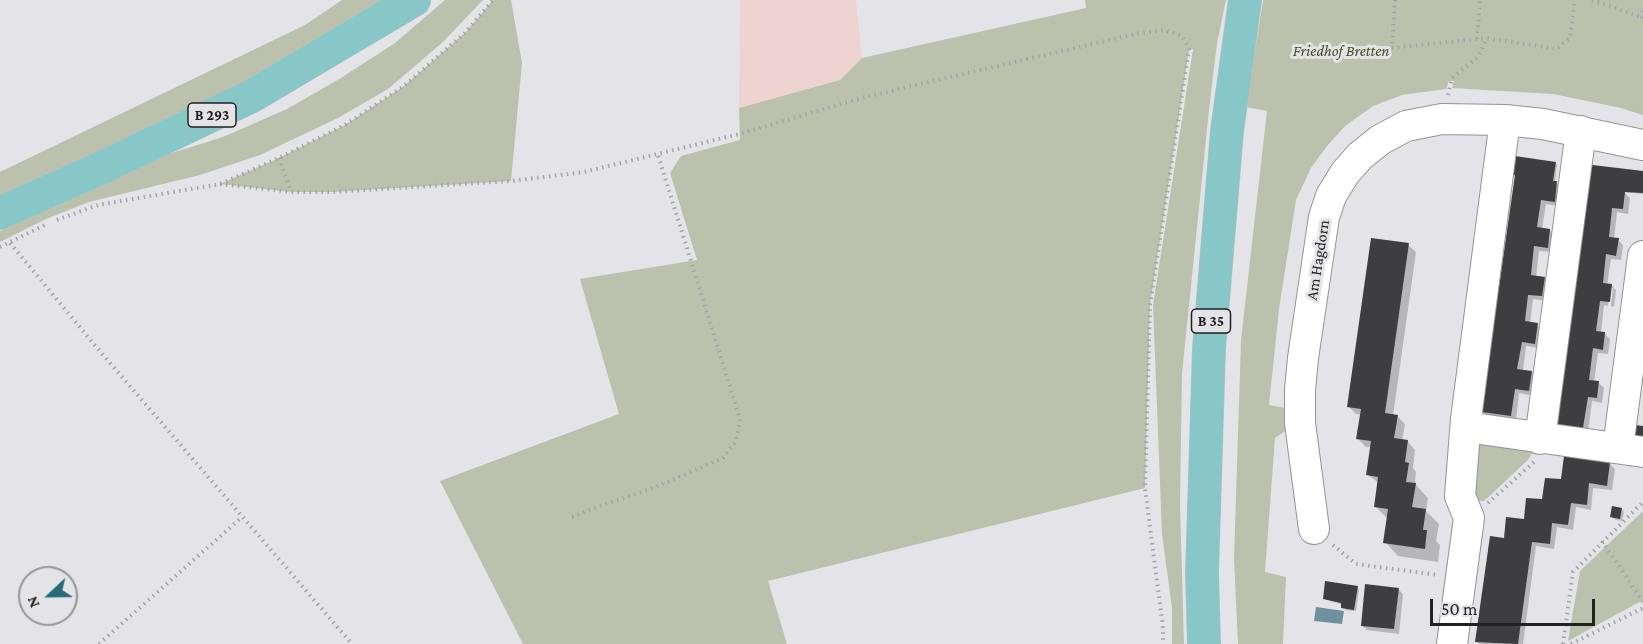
<!DOCTYPE html>
<style>
body{margin:0}
#map{position:relative;width:1643px;height:644px;overflow:hidden;background:#e4e4e8;font-family:"Crimson Pro",serif}
canvas{display:block}
.north{position:absolute;left:18px;top:566px;width:60px;height:60px;box-sizing:border-box;background:#e4e4e8;border:2px solid #969699;border-radius:50%;rotate:248deg;font-size:16px;font-weight:700;line-height:24px;text-align:center;color:#212122}
.north::after{content:'';display:block;margin:auto;width:21px;height:27px;background:#256c79;clip-path:polygon(50% 0,100% 100%,50% 72%,0 100%)}
.scale{position:absolute;left:1430px;top:599px;width:165px;height:27px;box-sizing:border-box;border:3px solid #212122;border-top:0;padding-left:8px;font-size:18px;line-height:21px;white-space:nowrap;color:#212122;-webkit-text-stroke:4px #e4e4e8;paint-order:stroke}
</style>
<div id="map">
<canvas width="1643" height="644"></canvas>
<div class="north">N</div>
<div class="scale">50 m</div>
</div>
<script>
const ctx = document.querySelector('canvas').getContext('2d');
ctx.lineJoin = 'round';
function fill(path, color) {
  ctx.fillStyle = color;
  ctx.fill(path, 'evenodd');
}
function toPath(rows) {
  const path = new Path2D();
  for (const r of rows) {
    path.moveTo(r[0], r[1]);
    for (let i = 2; i < r.length; i += 2) path.lineTo(r[i], r[i + 1]);
  }
  return path;
}
function stroke(path, color, width, dash) {
  ctx.strokeStyle = color;
  ctx.lineWidth = width;
  ctx.lineCap = dash ? 'butt' : 'round';
  ctx.setLineDash(dash || []);
  ctx.stroke(path);
}
function write(font, color, halo, rows, align = 'center') {
  ctx.font = font + ' "Crimson Pro",serif';
  ctx.lineWidth = 6;
  ctx.setLineDash([]);
  ctx.textBaseline = 'middle';
  ctx.strokeStyle = halo;
  ctx.fillStyle = color;
  for (const [text, x, y, turn = 0] of rows) {
    ctx.save();
    ctx.translate(x, y);
    ctx.rotate((+turn || 0) * Math.PI / 180);
    ctx.textAlign = isNaN(turn) ? turn : align;
    if (halo) ctx.strokeText(text, 0, 0);
    ctx.fillText(text, 0, 0);
    ctx.restore();
  }
}
fill(toPath([
 [740,0,856,0,862,58,840,80,739,108]
]), '#eed4d1');
fill(toPath([
 [342,0,391,0,186,115,0,195,0,172,305,25],
 [445,0,483,0,443,42,388,89,338,118,260,155,200,175,89,202,46,219,0,242,0,231,159,157,223,137,287,109,341,78,395,43],
 [493,0,511,0,522,63,511,181,333,192,291,192,220,184,279,158,345,125,404,86,466,32],
 [1085,0,1226,0,1217,43,1209,110,1182,374,1180,504,1184,644,1172,644,1172,608,1162,534,1153,305,1193,49,1189,50,1150,305,1145,488,768,581,787,644,523,644,440,481,619,414,580,279,697,260,670,173,681,156,740,140,739,108,840,80,862,58,1086,8],
 [1263,0,1643,0,1643,115,1621,108,1553,94,1452,88,1454,81,1449,81,1446,89,1402,95,1373,106,1345,126,1327,146,1311,168,1296,200,1279,309,1269,405,1286,408,1288,429,1275,438,1265,572,1286,577,1283,644,1238,644,1234,559,1241,340,1267,111,1246,107],
 [1472,441,1534,450,1528,460,1484,501,1473,501],
 [1643,511,1643,600,1568,641,1580,571]
]), '#bbc1ac');
fill(toPath([
 [1316,607,1344,611,1342,624,1314,621]
]), '#6f909d');
fill(toPath([
 [1555,163,1557,165,1555,182,1562,188,1559,206,1546,204,1542,229,1550,230,1555,235,1553,252,1539,251,1536,277,1544,278,1549,283,1547,301,1533,299,1530,323,1537,325,1542,330,1539,348,1526,346,1523,371,1531,372,1536,377,1534,396,1519,393,1516,420,1488,417,1483,411,1516,176,1509,175],
 [1643,173,1643,194,1624,192,1630,198,1628,214,1617,212,1614,239,1618,240,1623,245,1621,260,1611,259,1607,285,1611,285,1616,290,1614,307,1611,306,1613,288,1610,288,1608,306,1604,305,1601,333,1605,334,1610,339,1608,354,1598,353,1594,382,1599,383,1604,388,1602,403,1592,401,1588,433,1581,438,1585,187],
 [1408,245,1416,252,1393,416,1397,416,1405,424,1402,441,1408,442,1415,450,1413,468,1416,472,1415,484,1428,498,1426,511,1439,524,1436,541,1440,545,1438,562,1398,556,1385,542,1388,519,1376,507,1379,483,1368,475,1372,447,1366,447,1358,439,1362,415,1356,414,1349,407],
 [1610,464,1615,469,1612,490,1593,488,1591,510,1576,507,1573,530,1557,527,1554,549,1536,546,1523,644,1479,644,1477,642,1506,540,1562,481],
 [1622,509,1624,512,1622,521,1614,519,1612,517],
 [1357,587,1359,589,1356,611,1345,610,1343,605,1325,599],
 [1398,589,1403,594,1399,634,1367,630,1362,625]
]), '#0003');
fill(toPath([
 [1508,155,1556,162,1553,181,1557,181,1555,202,1541,200,1537,227,1550,229,1548,248,1534,246,1531,275,1545,277,1542,296,1528,295,1525,321,1538,323,1535,344,1522,342,1517,369,1532,371,1529,391,1515,389,1511,416,1481,412,1515,175,1505,174],
 [1584,164,1643,171,1643,193,1625,192,1623,209,1612,208,1609,237,1619,238,1616,256,1606,254,1603,283,1612,284,1610,302,1600,301,1596,331,1605,332,1603,350,1593,348,1589,380,1599,381,1597,398,1588,397,1583,428,1551,433],
 [1371,238,1409,243,1385,413,1398,415,1394,438,1408,440,1405,462,1409,463,1406,482,1416,483,1412,507,1426,509,1423,530,1427,530,1425,549,1383,543,1388,509,1374,507,1378,477,1366,475,1371,441,1356,439,1361,409,1347,407],
 [1628,424,1643,426,1643,445,1626,442],
 [1564,456,1610,462,1607,486,1589,483,1587,505,1571,503,1568,525,1552,523,1550,544,1532,542,1518,644,1475,642,1490,536,1504,538,1506,517,1524,519,1526,498,1542,499,1545,478,1561,479],
 [1612,506,1622,508,1620,519,1610,517],
 [1325,581,1358,586,1354,610,1341,608,1341,603,1323,599],
 [1365,584,1399,588,1394,629,1361,626]
]), '#3e3e40');
const minor = toPath([
 [1466,427,1643,452],
 [1540,439,1581,131],
 [1618,448,1643,256],
 [1314,529,1300,423,1300,390,1303,358,1324,217,1331,196,1345,173,1360,156,1380,140,1406,126,1442,119,1505,120,1543,124,1643,145],
 [1452,644,1469,518,1460,496,1466,419,1505,120]
]);
const major = toPath([
 [0,213,101,168,252,96,414,0],
 [1204,644,1202,573,1209,348,1227,131,1245,0]
]);
stroke(minor, '#939396', 32);
stroke(major, '#c1c1c1', 34);
stroke(toPath([
 [1395,0,1392,48,1487,38,1557,49,1570,37,1575,0],
 [1592,0,1643,18],
 [1642,18,1643,9],
 [1477,39,1480,0],
 [1448,95,1452,78,1478,57,1487,38],
 [279,158,291,192],
 [220,184,291,192,333,192,511,181,584,172,739,134,865,97,1135,34,1165,30,1182,36,1189,49,1150,305,1145,488,1163,628,1163,644],
 [57,220,98,205,220,184,279,158,345,125,404,86,466,32,493,0],
 [10,243,98,349,352,644],
 [0,247,45,225],
 [1488,503,1534,462],
 [572,517,597,507,651,489,723,458,736,441,740,419,658,155],
 [1602,541,1643,602],
 [1333,545,1356,564,1438,575],
 [99,644,242,517],
 [1563,644,1573,572,1643,502],
 [1571,644,1643,608]
]), '#a4a4a7', 4, [1.5, 4.5]);
stroke(minor, '#fff', 30);
stroke(major, '#88c7c8', 33);
for (const [x, y, w] of [
 [212,115,48],
 [1211,321,39]
]) {
  const box = new Path2D();
  box.roundRect(x - w / 2, y - 12, w, 24, 4.5);
  ctx.fillStyle = '#e4e4e8';
  ctx.fill(box);
  stroke(box, '#212122', 1.5);
}
write('bold 15px', '#212122', null, [
 ["B 293",212,115],
 ["B 35",1211,321]
]);
write('italic 16px', '#454e1d', '#e4e4e8', [
 ["Friedhof Bretten",1341,51]
]);
write('16px', '#212122', '#e4e4e8', [
 ["Am Hagdorn",1318,260,-81]
]);
</script>
